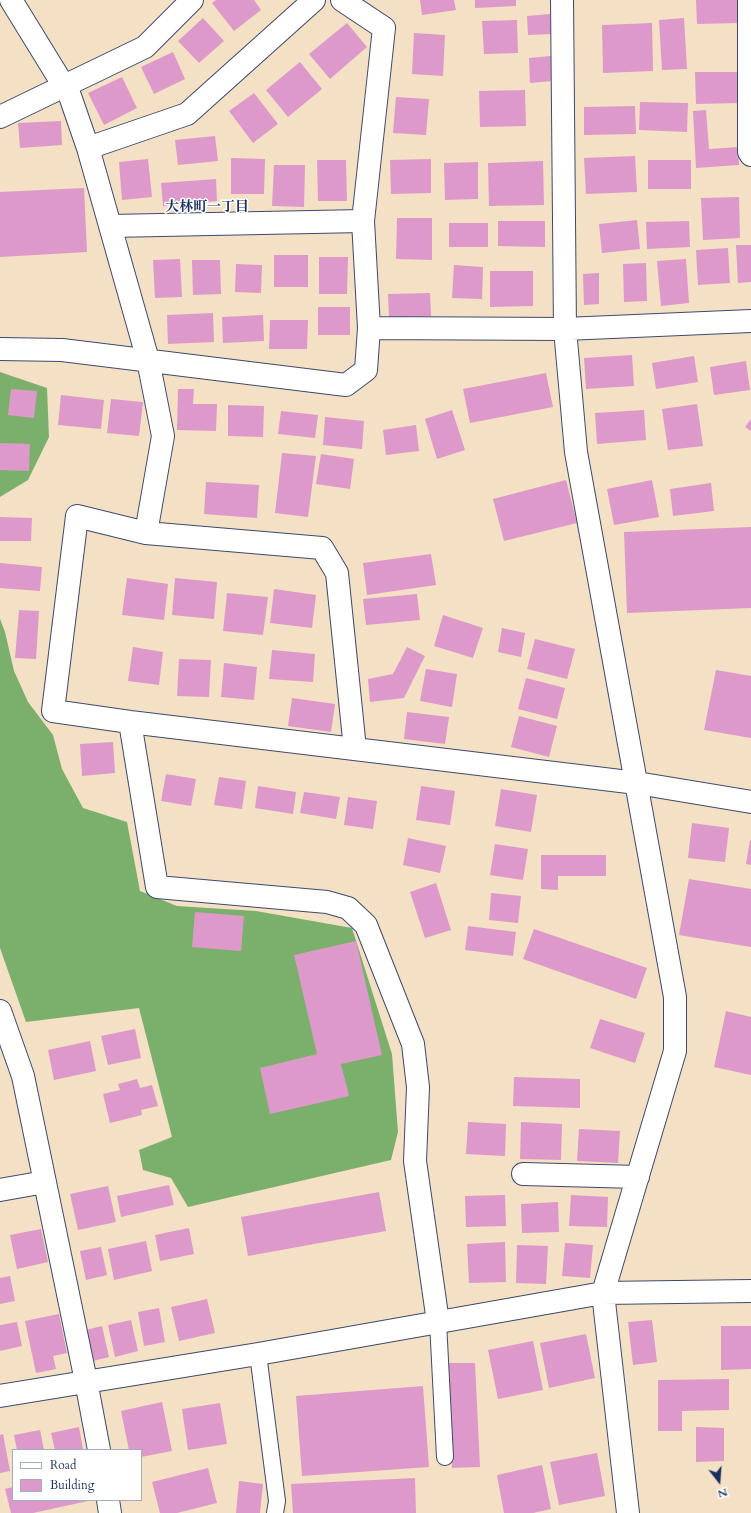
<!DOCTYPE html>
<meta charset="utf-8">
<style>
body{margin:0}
#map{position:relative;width:751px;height:1513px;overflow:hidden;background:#f4e0c4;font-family:Cardo,serif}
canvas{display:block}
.legend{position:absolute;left:12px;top:1449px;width:130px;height:52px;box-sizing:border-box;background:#fff;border:1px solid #a4acbf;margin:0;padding:5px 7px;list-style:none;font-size:12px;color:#1b2f5e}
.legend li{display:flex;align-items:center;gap:8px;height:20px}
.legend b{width:20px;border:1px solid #a4acbf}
.north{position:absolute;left:699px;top:1461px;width:40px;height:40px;-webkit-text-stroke:3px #fff;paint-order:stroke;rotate:163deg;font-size:11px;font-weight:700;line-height:16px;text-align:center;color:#1b2f5e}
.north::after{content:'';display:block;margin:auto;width:14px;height:18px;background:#1b2f5e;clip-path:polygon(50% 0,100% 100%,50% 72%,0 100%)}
</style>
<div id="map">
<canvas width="751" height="1513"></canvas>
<ul class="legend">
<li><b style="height:5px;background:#fff"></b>Road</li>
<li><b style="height:11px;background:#dd99ca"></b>Building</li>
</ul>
<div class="north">N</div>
</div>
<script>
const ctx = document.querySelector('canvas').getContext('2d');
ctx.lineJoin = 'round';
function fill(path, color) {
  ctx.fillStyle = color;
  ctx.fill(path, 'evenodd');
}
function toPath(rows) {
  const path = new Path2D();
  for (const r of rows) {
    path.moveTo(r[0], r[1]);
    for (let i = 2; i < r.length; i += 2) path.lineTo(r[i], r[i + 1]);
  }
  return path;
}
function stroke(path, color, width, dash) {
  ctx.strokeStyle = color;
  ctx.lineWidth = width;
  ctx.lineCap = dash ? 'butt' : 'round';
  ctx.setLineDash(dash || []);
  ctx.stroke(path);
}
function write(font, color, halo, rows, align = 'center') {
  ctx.font = font + ' Cardo,"Noto Serif JP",serif';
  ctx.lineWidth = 3;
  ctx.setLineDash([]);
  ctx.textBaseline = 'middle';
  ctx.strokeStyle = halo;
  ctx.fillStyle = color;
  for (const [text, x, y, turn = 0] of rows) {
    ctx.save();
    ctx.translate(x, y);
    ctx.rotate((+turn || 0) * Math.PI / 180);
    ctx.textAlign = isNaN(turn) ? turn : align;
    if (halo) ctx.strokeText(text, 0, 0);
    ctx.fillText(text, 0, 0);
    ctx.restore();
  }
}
fill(toPath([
 [0,372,47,388,49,437,28,480,0,497],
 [0,619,5,632,14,671,28,702,53,735,62,769,83,808,127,822,140,891,177,906,256,911,352,928,392,1054,398,1132,391,1160,188,1207,171,1178,143,1170,139,1150,172,1137,139,1008,26,1022,0,948]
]), '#7bb06c');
fill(toPath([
 [216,0,254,0,261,10,234,31,212,3],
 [420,0,454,0,456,10,422,15],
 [475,0,516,0,516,6,475,8],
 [696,0,737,0,738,23,697,24],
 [550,14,551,34,528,35,527,16],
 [203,18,224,41,199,63,178,41],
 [684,18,687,69,662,70,659,20],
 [517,20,518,53,484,54,482,21],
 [347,23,367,47,330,79,309,54],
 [652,23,653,71,603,73,602,25],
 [414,33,445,35,443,76,412,74],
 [173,52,185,79,154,94,141,67],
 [551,56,553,81,530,83,529,58],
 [300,62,322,89,288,117,266,90],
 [695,72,738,72,738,103,696,104],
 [122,77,137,108,104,125,88,93],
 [525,90,526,126,480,127,479,91],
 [254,93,278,124,253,143,229,111],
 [396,97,429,99,426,135,393,133],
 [640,102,688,103,687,132,639,130],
 [635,106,636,134,584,135,584,107],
 [706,110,709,149,738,147,739,165,696,168,693,111],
 [61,121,62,145,20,148,18,123],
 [215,136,218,161,178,165,175,140],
 [635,156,637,192,586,194,584,158],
 [231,158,265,159,264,194,231,194],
 [148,159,152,197,122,200,119,162],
 [431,159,431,193,391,194,390,160],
 [317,160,346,160,347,201,318,201],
 [648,160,691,160,691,189,648,189],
 [543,161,544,205,489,206,488,163],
 [478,162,478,199,445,200,444,163],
 [274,165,305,165,304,207,272,206],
 [216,179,217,201,163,206,161,183],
 [84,188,87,252,0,257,0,192],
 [739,197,740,238,703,240,701,198],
 [397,218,432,218,432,260,396,259],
 [637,220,640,249,602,253,599,224],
 [498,221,545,221,545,247,498,246],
 [689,221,690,247,647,249,646,222],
 [449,223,488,223,488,247,449,247],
 [736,245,751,245,751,282,738,283],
 [728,248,730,283,698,285,696,250],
 [274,255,308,255,308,287,274,287],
 [319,257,348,257,347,294,319,294],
 [180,259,182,297,155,298,153,260],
 [686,259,689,303,661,306,657,261],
 [192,260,220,260,221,294,193,295],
 [646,263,647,301,624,302,623,264],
 [236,264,262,265,261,293,235,292],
 [454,265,483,267,482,299,452,298],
 [490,271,533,271,533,306,490,307],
 [599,273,599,304,584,305,583,274],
 [430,293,431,316,389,317,388,294],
 [318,307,350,307,350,335,318,335],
 [213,313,214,342,168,344,167,315],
 [263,315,264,341,223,343,222,317],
 [270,320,308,320,307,349,269,349],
 [632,355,634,386,586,389,584,358],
 [694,356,698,382,656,389,652,363],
 [746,361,750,390,714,395,710,367],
 [546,373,553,407,470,423,463,389],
 [11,389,37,391,34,418,8,415],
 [178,389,194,389,193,404,217,404,216,431,177,430],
 [61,395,104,400,101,429,58,425],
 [111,399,143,402,139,436,107,433],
 [697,404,703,446,668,450,662,409],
 [228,405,264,406,263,437,228,436],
 [452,410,465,450,437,459,425,419],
 [644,410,646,440,597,444,595,413],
 [281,411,318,415,315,438,278,434],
 [325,417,364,421,362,449,323,445],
 [751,419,751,431,745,427],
 [416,425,419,451,386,455,383,430],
 [0,443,30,444,29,471,0,470],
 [282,453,316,456,308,517,275,513],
 [321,454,354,459,350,489,316,484],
 [566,480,577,523,504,541,493,499],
 [652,480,659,517,614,525,607,489],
 [206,482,259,485,257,518,204,514],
 [711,483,714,511,673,516,670,489],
 [0,517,32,518,31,541,0,541],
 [751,527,751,608,627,613,624,532],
 [431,554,436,585,367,595,363,563],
 [0,563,42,567,40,591,0,588],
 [127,578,168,584,164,620,122,615],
 [175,578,217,582,214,619,172,615],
 [274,589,316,595,312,628,270,623],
 [227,593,268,597,263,635,223,631],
 [417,594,420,620,366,625,363,599],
 [19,610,39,611,36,659,15,658],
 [443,615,483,628,473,658,434,646],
 [502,628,525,633,521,657,498,652],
 [535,639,575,649,567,679,527,669],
 [133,647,163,652,159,685,128,681],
 [407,647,425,656,404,698,370,702,368,679,393,674],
 [272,650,315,654,313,682,269,679],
 [179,659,211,660,209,697,177,696],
 [224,663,257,667,254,700,221,697],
 [426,669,457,674,452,707,420,701],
 [716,670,751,676,751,738,704,730],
 [526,678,565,688,557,719,518,709],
 [292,698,335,704,331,732,288,726],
 [407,712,449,717,445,744,404,739],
 [519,716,557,726,549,757,511,747],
 [113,742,115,773,82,776,80,744],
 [166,774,196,779,191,806,161,801],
 [219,777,246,781,242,809,214,805],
 [258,786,296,792,293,814,255,808],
 [421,786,455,791,450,825,416,820],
 [501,789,537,795,531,832,495,826],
 [304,792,340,797,336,819,300,813],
 [348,797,377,801,373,829,344,825],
 [692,823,729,828,725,862,688,858],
 [408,838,446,846,440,873,403,865],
 [750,840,751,841,751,865,746,864],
 [495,844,528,849,523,880,490,875],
 [541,855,606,855,606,876,558,876,558,890,541,889],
 [689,879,751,889,751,947,679,935],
 [436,883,451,930,425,938,410,892],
 [491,893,521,896,518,923,489,920],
 [195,912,244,916,241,951,192,947],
 [468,926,516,932,513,956,465,950],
 [534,929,647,968,636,999,523,959],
 [356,941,382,1055,341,1064,349,1096,270,1114,260,1068,317,1054,294,955],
 [726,1011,751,1017,751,1075,714,1067],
 [600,1019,645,1033,635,1063,590,1048],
 [135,1029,141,1058,108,1065,101,1036],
 [90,1041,96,1071,54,1080,48,1050],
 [514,1077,580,1079,580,1108,513,1106],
 [137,1079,140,1088,152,1085,158,1106,141,1110,142,1115,110,1123,103,1094,120,1090,118,1084],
 [468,1122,506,1124,505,1156,466,1154],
 [521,1122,562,1124,561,1160,520,1159],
 [579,1129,620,1131,618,1163,577,1161],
 [169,1185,174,1205,121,1217,117,1196],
 [108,1186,116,1222,78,1230,70,1194],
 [379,1192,386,1231,248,1256,241,1217],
 [505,1195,506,1226,466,1227,465,1196],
 [571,1195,608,1197,607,1227,569,1226],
 [558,1202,559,1232,522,1233,521,1204],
 [189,1228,194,1254,160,1261,155,1235],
 [41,1229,48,1262,17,1269,10,1235],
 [146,1241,152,1271,114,1280,108,1249],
 [505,1242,506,1282,469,1283,467,1244],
 [565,1243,593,1245,590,1278,562,1276],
 [517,1245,548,1246,546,1284,516,1283],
 [101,1247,107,1275,86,1280,80,1251],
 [10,1276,15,1301,0,1304,0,1278],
 [207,1299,215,1333,179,1341,171,1307],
 [159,1308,165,1342,144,1346,138,1312],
 [59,1314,67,1353,53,1356,56,1369,36,1373,25,1321],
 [131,1320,138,1351,115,1357,108,1325],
 [652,1320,657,1362,633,1365,628,1322],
 [17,1322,22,1346,0,1351,0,1325],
 [102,1326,109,1357,93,1361,86,1330],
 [721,1326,751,1326,751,1369,721,1370],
 [586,1334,595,1378,549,1388,540,1343],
 [533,1341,543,1390,498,1399,488,1350],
 [448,1363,475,1363,480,1467,452,1468],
 [729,1379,729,1410,682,1411,682,1431,658,1431,658,1380],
 [423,1386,429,1467,302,1476,296,1396],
 [162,1402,172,1451,141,1457,141,1450,129,1450,121,1411],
 [220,1403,227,1444,188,1450,182,1409],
 [79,1427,83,1450,55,1450,51,1433],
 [696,1427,724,1428,724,1461,696,1462],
 [40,1430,44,1450,17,1450,14,1435],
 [3,1434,10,1471,0,1473,0,1435],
 [597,1453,605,1496,559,1505,550,1462],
 [542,1465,551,1509,533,1513,504,1513,497,1475],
 [208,1468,217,1503,177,1513,160,1513,152,1482],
 [415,1478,416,1513,293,1513,291,1484],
 [239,1481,263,1484,260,1513,236,1513],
 [13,1487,13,1500,88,1501,33,1513,11,1513,5,1489]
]), '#dd99ca');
const service = toPath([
 [438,1322,445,1457],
 [258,1354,277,1501,275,1513]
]);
const minor = toPath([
 [11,0,70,96,88,148,148,360,163,436,146,533],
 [562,0,565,329,576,452,675,997,675,1051,603,1293,628,1513],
 [749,0,749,152,751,155],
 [0,117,145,47,192,0],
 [88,148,187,114,314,0],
 [110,226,363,221],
 [369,328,565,329,751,321],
 [0,349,62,350,346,385,366,370,369,328,363,221,384,28,342,0],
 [130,722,157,887,327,902,348,908,366,925,413,1044,418,1087,415,1161,438,1322],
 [355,749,337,573,322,548,146,533,77,516,53,711,130,722,637,783,751,802],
 [0,1011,23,1076,86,1381,99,1450],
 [523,1174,638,1177],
 [0,1190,45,1182],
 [0,1396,258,1354,603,1293,751,1291],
 [108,1500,110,1513]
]);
stroke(service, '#3c4a6d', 18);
stroke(minor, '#3c4a6d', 24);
stroke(service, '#fff', 16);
stroke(minor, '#fff', 22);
write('bold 14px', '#1b2f5e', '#fff', [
 ["大林町一丁目",207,208]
]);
</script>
